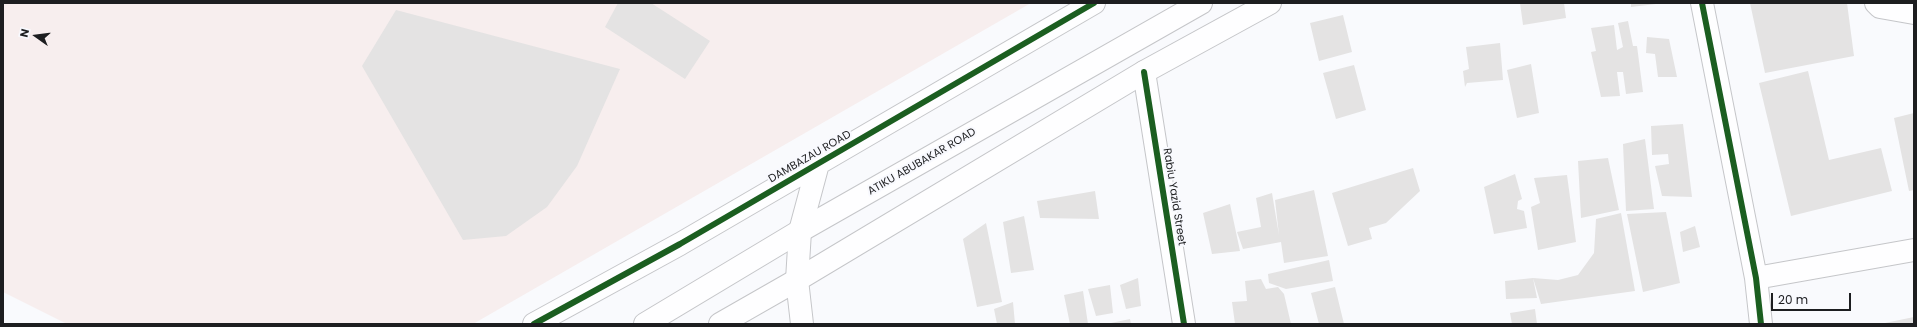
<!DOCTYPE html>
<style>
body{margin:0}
#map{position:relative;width:1917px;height:327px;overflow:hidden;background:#f9fafd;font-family:Poppins,sans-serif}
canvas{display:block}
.frame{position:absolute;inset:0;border:4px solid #1d1e20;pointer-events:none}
.north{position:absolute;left:16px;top:16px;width:40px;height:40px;-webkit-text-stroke:3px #f8f9fe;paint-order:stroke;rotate:284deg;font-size:11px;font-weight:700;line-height:16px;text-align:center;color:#1d1e20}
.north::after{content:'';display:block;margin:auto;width:14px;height:18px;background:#1d1e20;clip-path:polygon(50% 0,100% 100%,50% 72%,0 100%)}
.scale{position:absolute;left:1771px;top:293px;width:80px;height:18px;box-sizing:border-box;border:2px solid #1d1e20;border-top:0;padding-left:5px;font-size:12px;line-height:14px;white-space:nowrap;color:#1d1e20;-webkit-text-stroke:3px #f8f9fe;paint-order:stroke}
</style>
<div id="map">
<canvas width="1917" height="327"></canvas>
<div class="frame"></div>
<div class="north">N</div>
<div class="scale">20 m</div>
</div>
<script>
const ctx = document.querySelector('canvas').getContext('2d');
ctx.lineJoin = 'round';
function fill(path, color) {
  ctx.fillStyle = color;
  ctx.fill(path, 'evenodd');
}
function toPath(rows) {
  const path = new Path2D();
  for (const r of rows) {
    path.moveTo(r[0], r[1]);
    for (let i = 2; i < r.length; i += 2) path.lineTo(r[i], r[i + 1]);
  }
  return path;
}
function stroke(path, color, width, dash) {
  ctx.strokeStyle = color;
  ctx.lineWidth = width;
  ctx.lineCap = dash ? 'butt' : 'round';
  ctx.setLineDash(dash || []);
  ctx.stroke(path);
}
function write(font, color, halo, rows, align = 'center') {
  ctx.font = font + ' Poppins,sans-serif';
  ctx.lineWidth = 4;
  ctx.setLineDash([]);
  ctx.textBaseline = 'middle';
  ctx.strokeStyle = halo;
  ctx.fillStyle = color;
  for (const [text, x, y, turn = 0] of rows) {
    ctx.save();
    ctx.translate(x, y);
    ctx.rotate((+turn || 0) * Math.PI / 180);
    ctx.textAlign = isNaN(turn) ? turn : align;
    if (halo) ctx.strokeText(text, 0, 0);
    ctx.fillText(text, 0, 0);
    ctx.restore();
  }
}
fill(toPath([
 [3,3,1031,3,473,324,67,324,3,292]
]), '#f7eeee');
fill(toPath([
 [618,3,651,3,710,41,685,79,605,27],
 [1520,3,1564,3,1566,18,1523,25],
 [1631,3,1656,3,1656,4,1631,7],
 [1750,3,1847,3,1854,56,1765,73],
 [396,10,620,69,577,166,547,207,506,236,463,240,362,66],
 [1343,15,1352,52,1319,61,1310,23],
 [1628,21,1633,46,1637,46,1643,92,1626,94,1623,72,1617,72,1620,96,1601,97,1591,52,1596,51,1591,28,1614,25,1617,50,1623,47,1618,23],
 [1647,37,1669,39,1677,77,1658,77,1655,54,1646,53],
 [1500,43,1503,80,1467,83,1465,87,1463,71,1469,69,1466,47],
 [1531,64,1539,113,1517,118,1507,70],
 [1354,65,1366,110,1336,119,1323,73],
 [1808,71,1829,160,1881,148,1892,191,1791,216,1759,83],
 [1914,113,1914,190,1909,191,1894,118],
 [1683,124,1692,197,1662,196,1655,166,1669,164,1668,154,1652,155,1651,126],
 [1645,139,1654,209,1626,211,1623,144],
 [1608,158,1619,210,1581,218,1578,161],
 [1413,168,1420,191,1386,223,1369,228,1372,239,1348,246,1332,193],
 [1515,174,1522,199,1518,201,1517,209,1524,211,1527,228,1494,234,1484,187],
 [1567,175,1576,242,1538,250,1531,207,1540,203,1534,178],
 [1314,190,1328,256,1284,263,1281,242,1243,249,1237,232,1261,227,1256,198,1272,193,1279,235,1275,200],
 [1095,191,1099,219,1040,218,1037,201],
 [1230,204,1240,251,1212,254,1203,213],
 [1666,212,1680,283,1643,292,1627,214],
 [1621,213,1635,291,1541,304,1533,278,1537,298,1506,299,1505,281,1533,278,1558,280,1578,275,1594,253,1596,219],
 [1024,216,1034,270,1011,273,1003,222],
 [986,223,1002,302,977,307,963,239],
 [1695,226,1700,247,1683,252,1680,232],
 [1329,260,1333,281,1286,289,1269,283,1268,274],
 [1138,278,1141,306,1126,309,1120,285],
 [1261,279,1266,289,1278,287,1284,294,1291,324,1235,324,1232,302,1247,301,1245,281],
 [1110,285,1113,313,1096,316,1088,289],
 [1335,287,1344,324,1319,324,1311,293],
 [1083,291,1088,324,1070,324,1064,295],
 [1013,302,1015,324,997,324,994,309],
 [1535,309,1537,324,1512,324,1510,313],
 [1914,317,1914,324,1885,324,1885,323],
 [1130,319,1131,324,1111,324,1111,323]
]), '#e4e3e3');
const minor = toPath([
 [1702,3,1756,278,1761,324],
 [1876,3,1880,7,1914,13],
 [1144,72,1184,324],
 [1756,278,1914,250],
 [534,324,680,244,1094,3],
 [802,324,797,280,800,231,818,164]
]);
const tertiary = toPath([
 [645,324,800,231,1201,3],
 [720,324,797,280,1144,72,1270,3]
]);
stroke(minor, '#c5c6c9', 24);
stroke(tertiary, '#c5c6c9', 24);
stroke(minor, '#fefeff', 22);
stroke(tertiary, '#fefeff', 22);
stroke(toPath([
 [1702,3,1756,278,1761,324],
 [1144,72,1184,324],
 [534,324,680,244,1094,3]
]), '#1b5e20', 6);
write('11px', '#1d1e20', '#f8f9fe', [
 ["DAMBAZAU ROAD",810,157,-30],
 ["ATIKU ABUBAKAR ROAD",922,162,-30],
 ["Rabiu Yazid Street",1174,197,81]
]);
</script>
